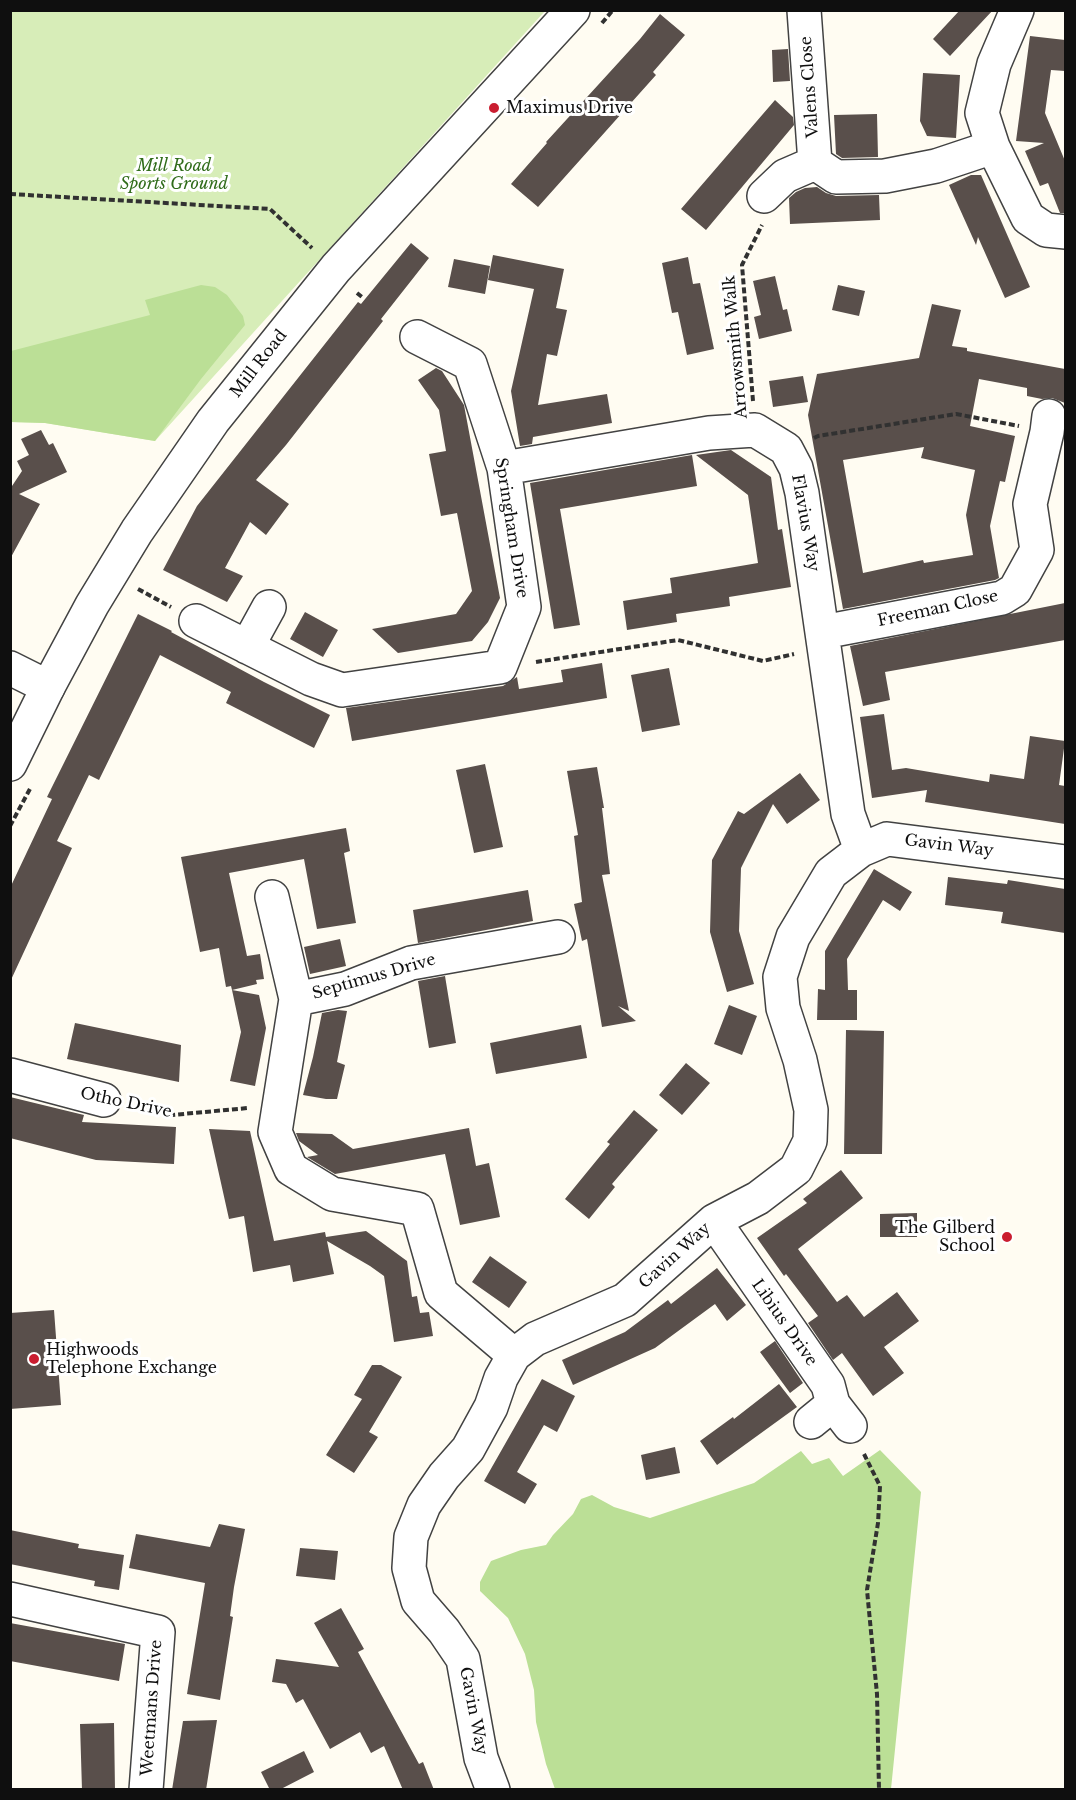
<!DOCTYPE html>
<html>
<head>
<meta charset="utf-8">
<style>
	body { margin:0 }
	#map { position:relative; width:1076px; height:1800px; overflow:hidden; background:#fffcf2; font-family:"Libre Baskerville",serif }
	canvas { display:block }
	.frame { position:absolute; inset:0; border:12px solid #0f0f0f; pointer-events:none }
</style>
</head>
<body>
<div id="map">
<canvas width="1076" height="1800"></canvas>
<div class="frame"></div>
</div>
<script>
const ctx = document.querySelector('canvas').getContext('2d');
ctx.lineJoin = 'round';
function fillPath(path, color) { ctx.fillStyle = color; ctx.fill(path, 'evenodd'); }
const poly = rows => new Path2D(rows.map(r => 'M' + r).join(''));
function trace(path, color, width, dash) { ctx.strokeStyle = color; ctx.lineWidth = width; ctx.lineCap = dash ? 'butt' : 'round'; ctx.setLineDash(dash || []); ctx.stroke(path); }
function drawText(font, color, halo, rows, align = 'center') {
  ctx.font = font + ' "Libre Baskerville",serif'; ctx.lineWidth = 6; ctx.setLineDash([]); ctx.textBaseline = 'middle'; ctx.strokeStyle = halo; ctx.fillStyle = color; for (const [text, x, y, turn = 0] of rows) {
    ctx.save(); ctx.translate(x, y); ctx.rotate((+turn || 0) * Math.PI / 180); ctx.textAlign = isNaN(turn) ? turn : align; if (halo) ctx.strokeText(text, 0, 0); ctx.fillText(text, 0, 0); ctx.restore();
  }
}
fillPath(poly([
	[11,11,545,11,155,441,45,423,11,422]
]), '#d7edb8');
fillPath(poly([
	[201,285,215,287,227,295,243,316,245,325,201,379,155,441,45,423,11,422,11,351,150,315,145,300],
	[880,1450,921,1492,891,1789,555,1789,546,1764,536,1722,534,1690,525,1654,508,1618,480,1591,480,1582,491,1561,521,1550,546,1545,553,1535,573,1514,581,1499,592,1495,614,1507,650,1518,754,1483,801,1451,812,1464,829,1458,843,1476]
]), '#bbdf96');
fillPath(poly([
	[960,10,993,10,950,56,933,39],
	[660,14,685,35,653,72,656,75,538,207,511,184,547,143,546,142,640,39],
	[1030,36,1065,40,1065,71,1051,70,1045,113,1065,161,1065,213,1060,213,1048,183,1040,186,1025,151,1044,143,1016,141],
	[788,49,790,81,773,82,772,50],
	[923,73,960,75,956,138,927,136,920,121],
	[775,100,793,117,794,125,706,230,681,209],
	[877,114,878,157,842,158,836,154,834,115],
	[971,175,981,175,1030,287,1005,298,978,237,976,245,949,185],
	[817,187,826,193,836,196,879,195,880,220,790,224,789,198,796,192,805,188],
	[411,243,429,258,381,319,383,321,286,445,256,480,289,504,266,535,250,522,225,568,243,576,227,602,163,570,197,506,358,302,361,304],
	[493,255,564,269,556,308,567,310,557,356,547,354,538,405,607,394,612,423,533,437,532,444,520,446,511,391,534,289,488,280],
	[688,257,693,284,700,283,714,349,687,355,678,312,672,313,662,263],
	[454,259,490,266,485,294,448,287],
	[775,276,783,310,787,309,792,331,759,339,754,317,761,315,753,281],
	[838,285,865,291,859,316,832,310],
	[932,304,961,310,952,346,967,348,967,351,1065,369,1065,403,1052,398,1042,399,1027,396,1027,388,979,379,970,426,1015,436,1005,482,1000,481,990,526,999,578,995,580,843,609,808,415,817,374,919,358],
	[924,447,921,458,975,470,966,515,973,555,924,563,923,560,863,573,843,460],
	[436,368,442,371,464,405,500,598,488,622,472,641,398,653,372,629,456,614,472,591,457,513,441,516,429,454,446,451,439,410,418,380],
	[803,376,808,402,773,407,769,381],
	[41,430,49,445,53,443,67,472,19,494,40,504,10,559,10,489,22,471,17,461,29,455,21,439],
	[731,450,771,477,778,530,782,529,791,587,729,597,730,606,676,614,677,622,627,630,623,601,672,593,670,578,758,563,748,495,696,455],
	[692,455,697,486,560,509,580,625,554,629,530,483],
	[1065,603,1065,640,885,672,890,700,863,706,850,646],
	[305,612,338,630,323,657,290,639],
	[138,614,172,631,171,632,264,682,330,715,314,748,226,703,231,692,160,655,99,780,89,775,57,841,72,848,10,982,10,888,52,799,47,797],
	[602,663,607,698,352,741,346,708,503,686,517,677,519,689,563,682,561,670],
	[669,668,680,725,642,732,631,675],
	[884,714,892,770,906,768,989,782,990,774,1024,779,1030,736,1065,741,1059,785,1065,786,1065,824,925,802,927,790,872,798,860,717],
	[485,764,503,847,474,853,456,770],
	[597,767,604,808,602,808,610,874,602,875,629,1011,618,1006,636,1021,602,1027,587,939,582,941,574,904,582,902,574,836,578,835,567,771],
	[800,773,820,800,787,824,773,804,741,868,739,931,754,984,727,992,710,932,712,860,738,811,744,814],
	[346,828,350,851,344,853,356,923,317,929,304,859,229,873,247,956,260,954,264,979,256,980,257,984,232,990,231,986,226,987,219,948,200,952,181,857],
	[874,869,912,892,900,911,883,900,847,959,848,990,857,990,857,1020,817,1020,818,989,825,990,825,951],
	[948,877,1007,884,1008,880,1065,889,1065,933,1001,923,1003,912,945,905],
	[528,890,533,921,418,943,413,910],
	[340,939,346,966,310,974,304,947],
	[445,976,456,1043,429,1048,418,981],
	[232,990,259,995,266,1028,255,1086,230,1081,241,1032],
	[729,1005,757,1016,742,1055,714,1044],
	[338,1010,347,1011,337,1062,345,1065,337,1099,326,1099,303,1095,313,1057,322,1013],
	[75,1023,181,1045,179,1082,67,1059],
	[581,1025,587,1058,496,1074,490,1043],
	[846,1030,884,1031,882,1154,844,1154],
	[686,1063,710,1083,682,1115,659,1095],
	[10,1097,84,1115,82,1122,176,1127,174,1164,96,1160,10,1138],
	[634,1110,658,1130,612,1184,615,1187,589,1219,565,1199,610,1144,607,1142],
	[469,1128,476,1166,489,1163,500,1217,460,1225,445,1154,335,1174,307,1157,318,1155,299,1141,296,1133,332,1134,353,1149],
	[209,1129,250,1131,274,1241,325,1232,326,1237,366,1231,407,1261,412,1297,417,1296,420,1313,429,1312,433,1336,394,1342,384,1276,370,1266,327,1241,334,1274,293,1282,290,1265,253,1272,244,1216,229,1219],
	[841,1170,863,1198,798,1249,837,1302,847,1295,864,1317,897,1292,919,1321,884,1347,904,1373,873,1396,842,1353,833,1360,808,1323,818,1316,786,1274,784,1276,757,1238,807,1203,803,1199],
	[917,1213,917,1237,880,1237,880,1214],
	[490,1256,527,1282,509,1308,472,1282],
	[717,1268,746,1305,727,1321,715,1304,655,1348,573,1385,562,1360,625,1332,668,1300,671,1304],
	[54,1310,61,1405,10,1409,10,1313],
	[775,1341,803,1383,790,1393,760,1352],
	[372,1365,381,1365,402,1377,369,1432,378,1437,354,1473,326,1455,362,1399,354,1395],
	[542,1379,575,1396,557,1432,544,1425,517,1472,537,1484,525,1504,484,1481],
	[779,1384,797,1407,717,1465,700,1441,733,1417,734,1419],
	[675,1447,680,1473,646,1480,641,1455],
	[219,1524,245,1529,234,1587,230,1616,233,1617,220,1700,187,1694,205,1583,129,1568,136,1534,210,1547],
	[10,1530,79,1544,78,1548,124,1555,119,1590,94,1586,95,1581,10,1564],
	[300,1548,338,1551,335,1580,296,1576],
	[341,1608,364,1649,358,1652,419,1764,423,1762,434,1790,403,1790,384,1746,371,1753,360,1732,330,1749,303,1699,296,1703,286,1684,272,1682,276,1659,339,1667,314,1623],
	[10,1623,125,1644,119,1681,10,1661],
	[217,1720,206,1790,172,1790,183,1721],
	[114,1723,115,1790,82,1790,80,1724],
	[304,1751,314,1772,279,1790,270,1790,261,1772]
]), '#594f4b');
const minor = poly([
	[804,10,815,163,836,177,885,176,936,166,993,147],
	[1017,10,994,64,982,113,993,147,1028,218,1046,230,1066,232],
	[764,196,785,176,815,163],
	[504,468,709,433,755,430,786,449,796,468,802,493,848,814,861,850],
	[196,621,311,679,342,690,500,667,524,607,504,468,470,364,417,337],
	[823,632,1002,598,1015,590,1037,550,1030,504,1047,432,1049,416],
	[247,647,269,607],
	[10,668,48,687],
	[272,897,296,999,275,1132,291,1169,332,1194,417,1209,441,1293,514,1355],
	[296,999,345,989,411,963,558,937],
	[10,1075,104,1100],
	[714,1221,828,1385,833,1404,850,1426],
	[811,1422,833,1404],
	[10,1599,158,1632,146,1790],
	[493,1790,481,1758,463,1659,444,1631,418,1601,409,1568,411,1537,424,1505,444,1476,468,1449,491,1407,501,1378,514,1355,535,1339,625,1300,714,1221,758,1198,796,1169,810,1141,811,1110,800,1060,783,1008,780,977,793,937,831,873,861,850,887,839,1066,862]
]);
const tertiary = poly([
	[10,764,48,687,92,605,137,531,213,421,336,268,573,10]
]);
trace(minor, '#424242', 36);
trace(tertiary, '#424242', 36);
trace(poly([
	[602,23,613,10],
	[10,194,270,209,312,248],
	[357,293,362,297],
	[753,401,742,265,762,225],
	[814,438,818,436,956,414,1019,426],
	[138,589,171,607],
	[536,662,678,640,763,661,794,654],
	[10,826,31,787],
	[134,1107,172,1115,248,1108],
	[864,1454,880,1486,878,1523,867,1590,877,1694,879,1790]
]), '#313131', 4, [6, 3]);
trace(minor, '#fff', 33);
trace(tertiary, '#fff', 33);
for (const [x, y, r, color] of [
	[494,108,6,"#ca1d30"],
	[1007,1237,6,"#ca1d30"],
	[34,1359,6,"#ca1d30"]
]) { const dot = new Path2D(); dot.arc(x, y, r, 0, 2 * Math.PI); ctx.fillStyle = color; ctx.fill(dot); trace(dot, '#fff', 2); }
drawText('16px', '#0f0f0f', '#fff', [
	["Valens Close",810,87,-94],
	["Arrowsmith Walk",736,347,-95],
	["Mill Road",259,364,-52],
	["Flavius Way",805,523,80],
	["Springham Drive",511,528,81],
	["Freeman Close",938,609,-12],
	["Gavin Way",949,846,7],
	["Septimus Drive",374,977,-16],
	["Otho Drive",126,1103,12],
	["Gavin Way",675,1256,-42],
	["Libius Drive",784,1323,55],
	["Weetmans Drive",152,1708,-86],
	["Gavin Way",473,1711,79]
]);
drawText('16px', '#0f0f0f', '#fff', [
	["Maximus Drive",506,108],
	["The Gilberd",995,1228,"right"],
	["School",995,1246,"right"],
	["Highwoods",46,1350],
	["Telephone Exchange",46,1368]
], 'left');
drawText('italic 16px', '#306c1a', '#fff', [
	["Mill Road",174,166],
	["Sports Ground",174,184]
]);
</script>
</body>
</html>
